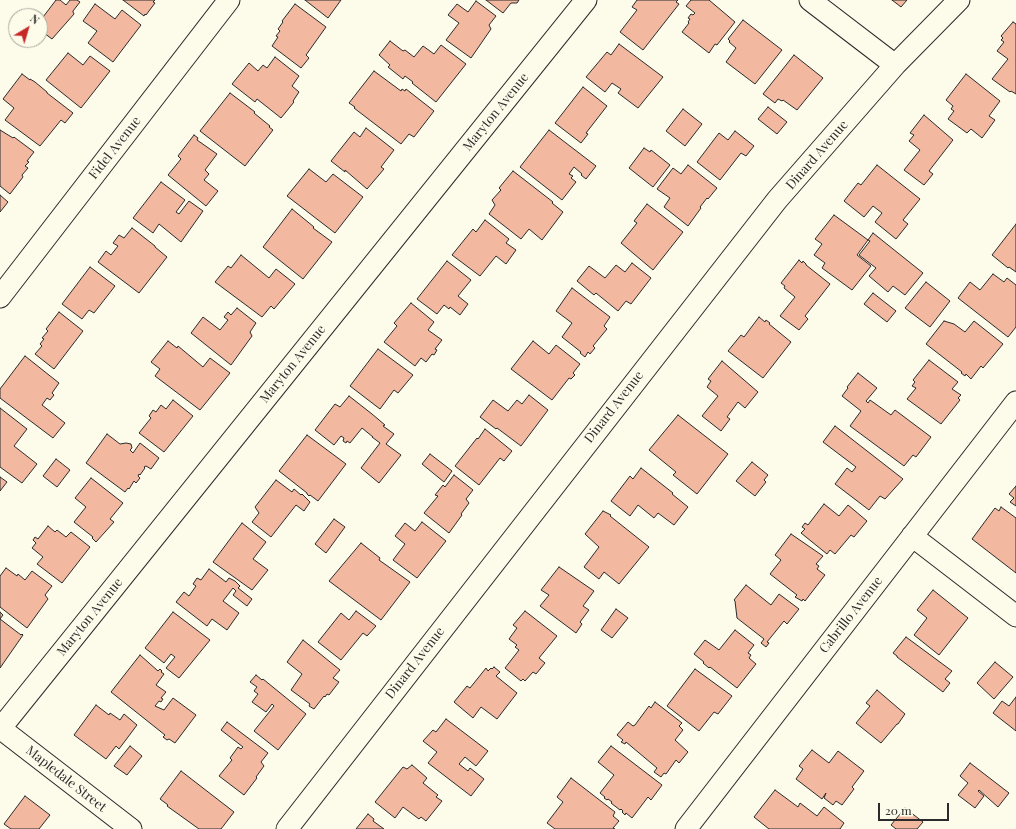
<!DOCTYPE html>
<html>
<head>
<meta charset="utf-8">
<style>
	body { margin:0 }
	#map { position:relative; width:1016px; height:829px; overflow:hidden; background:#fdfbea; font-family:"Playfair Display",serif }
	canvas { display:block }
	.north { position:absolute; left:8px; top:8px; width:40px; height:40px; box-sizing:border-box; background:#fdfbea; border:1px solid #a9a89e; border-radius:50%; rotate:38deg; font-size:11px; font-weight:700; line-height:16px; text-align:center; color:#2b2b2b }
	.north::after { content:''; display:block; margin:auto; width:14px; height:18px; background:#c62828; clip-path:polygon(50% 0,100% 100%,50% 72%,0 100%) }
	.scale { position:absolute; left:878px; top:803px; width:71px; height:18px; box-sizing:border-box; border:2px solid #2b2b2b; border-top:0; padding-left:5px; font-size:12px; line-height:14px; white-space:nowrap; color:#2b2b2b; -webkit-text-stroke:3px #fdfbea; paint-order:stroke }
</style>
</head>
<body>
<div id="map">
<canvas width="1016" height="829"></canvas>
<div class="north">N</div>
<div class="scale">20 m</div>
</div>
<script>
const ctx = document.querySelector('canvas').getContext('2d');
ctx.lineJoin = 'round';
function fillPath(path, color) { ctx.fillStyle = color; ctx.fill(path, 'evenodd'); }
const poly = rows => new Path2D(rows.map(r => 'M' + r).join(''));
function trace(path, color, width, dash) { ctx.strokeStyle = color; ctx.lineWidth = width; ctx.lineCap = dash ? 'butt' : 'round'; ctx.setLineDash(dash || []); ctx.stroke(path); }
function drawText(font, color, halo, rows, align = 'center') {
  ctx.font = font + ' "Playfair Display",serif'; ctx.lineWidth = 3; ctx.setLineDash([]); ctx.textBaseline = 'middle'; ctx.strokeStyle = halo; ctx.fillStyle = color; for (const [text, x, y, turn = 0] of rows) {
    ctx.save(); ctx.translate(x, y); ctx.rotate((+turn || 0) * Math.PI / 180); ctx.textAlign = isNaN(turn) ? turn : align; if (halo) ctx.strokeText(text, 0, 0); ctx.fillText(text, 0, 0); ctx.restore();
  }
}
const building = poly([
	[56,0,60,0,66,5,70,0,77,0,80,2,73,11,73,12,74,14,52,39,40,30,40,21,56,0],
	[123,0,155,0,153,2,155,3,146,15,145,14,144,16,123,0],
	[305,0,341,0,328,18,305,0],
	[486,0,519,0,517,3,511,3,503,13,486,0],
	[637,0,678,0,676,2,679,4,643,50,620,32,637,10,632,7,637,0],
	[691,0,709,0,735,22,717,45,715,44,709,53,682,32,689,23,688,22,690,19,688,18,691,14,693,15,695,13,686,6,691,0],
	[892,0,907,0,901,7,892,0],
	[476,1,496,16,489,25,491,29,471,58,446,40,459,23,448,15,457,4,468,12,476,1],
	[95,4,115,19,122,10,141,25,113,62,88,43,97,31,83,21,95,4],
	[295,4,326,27,306,55,309,58,301,68,272,46,278,37,276,36,280,31,278,29,283,22,282,21,295,4],
	[743,20,782,50,755,84,726,62,736,48,729,42,730,41,728,39,743,20],
	[1013,22,1016,24,1016,94,1011,91,1010,92,992,79,1008,59,997,51,1004,42,1001,40,1003,38,1001,36,1013,22],
	[390,41,403,51,405,50,414,57,423,46,434,54,441,45,466,64,436,102,412,83,413,82,405,76,403,79,388,67,390,65,379,55,390,41],
	[619,44,663,77,638,108,618,93,621,89,612,83,605,92,586,77,607,52,611,55,619,44],
	[68,53,83,65,90,56,110,71,81,108,46,80,68,53],
	[794,55,823,78,797,110,783,100,782,101,778,99,775,103,763,94,794,55],
	[275,57,299,76,292,86,299,92,293,101,294,102,281,118,257,99,255,102,232,84,249,63,258,71,263,65,267,68,275,57],
	[374,71,401,91,402,89,405,91,406,89,434,111,414,137,409,134,401,144,354,108,355,107,349,103,374,71],
	[22,74,30,80,30,79,35,82,47,92,47,93,73,113,65,123,61,120,40,146,5,120,14,108,3,99,22,74],
	[966,74,1000,101,989,116,995,120,982,138,971,129,967,133,948,119,954,111,951,109,953,106,946,100,966,74],
	[583,87,607,106,586,133,588,134,581,143,555,123,583,87],
	[230,93,255,112,254,113,270,126,269,127,273,130,245,166,200,131,230,93],
	[768,107,787,122,777,134,758,119,768,107],
	[683,109,702,124,685,146,666,131,683,109],
	[924,115,953,140,929,171,933,174,924,185,904,170,920,150,909,141,914,135,910,133,924,115],
	[366,128,394,150,381,167,384,169,367,189,345,170,345,172,331,161,354,132,360,137,366,128],
	[0,130,13,138,14,137,34,152,27,161,29,162,25,166,28,168,22,175,23,177,10,194,0,186,0,130],
	[549,130,596,166,586,179,581,175,582,174,574,167,569,174,573,176,571,178,576,182,562,200,520,167,549,130],
	[735,131,754,146,746,156,741,153,720,180,697,162,719,133,728,140,735,131],
	[194,135,198,138,197,140,217,154,205,170,209,174,204,180,218,191,206,206,168,175,181,159,178,156,194,135],
	[644,148,650,152,651,150,670,165,653,187,629,168,644,148],
	[688,165,717,188,708,199,707,198,700,207,701,208,688,226,664,207,670,198,657,189,673,168,681,174,688,165],
	[877,165,920,199,903,220,908,224,896,239,875,222,882,213,873,206,864,217,844,201,858,183,861,185,877,165],
	[309,169,326,182,333,174,363,197,335,233,287,196,309,169],
	[513,171,553,202,552,203,563,212,542,240,529,229,521,239,489,214,495,205,492,200,501,190,499,188,513,171],
	[161,182,185,200,176,212,179,214,189,201,203,211,181,242,159,224,153,233,133,218,161,182],
	[0,195,8,202,0,212,0,195],
	[647,204,683,232,653,270,621,243,637,223,634,221,647,204],
	[292,209,314,227,313,228,332,242,303,279,263,247,292,209],
	[834,215,868,240,857,255,871,266,852,290,822,268,825,263,814,255,822,244,815,239,834,215],
	[485,220,509,239,506,243,516,250,506,264,496,256,480,276,452,255,473,229,476,232,485,220],
	[1016,224,1016,272,1009,267,1008,268,992,255,1016,224],
	[132,228,155,246,155,247,167,257,139,293,98,262,106,251,111,255,118,246,113,243,119,235,124,238,132,228],
	[873,233,923,273,905,295,893,286,888,292,869,276,876,268,859,255,870,241,868,240,873,233],
	[241,255,269,278,276,269,295,284,274,309,271,306,262,317,215,282,228,266,231,268,241,255],
	[799,260,802,263,803,261,806,264,806,265,830,284,805,316,808,319,799,330,780,316,795,297,784,288,785,286,781,283,799,260],
	[447,261,471,280,458,296,468,304,460,315,450,307,449,309,444,305,437,314,417,299,447,261],
	[632,263,651,278,631,304,626,301,618,311,596,293,594,295,577,281,589,266,605,278,616,265,625,272,632,263],
	[90,267,115,286,94,313,89,310,82,319,62,304,90,267],
	[993,274,1004,282,1007,278,1016,285,1016,327,1008,337,958,298,970,282,980,290,993,274],
	[926,282,950,301,930,327,905,308,926,282],
	[572,288,610,317,604,326,607,329,593,346,595,348,590,354,588,352,585,357,580,353,581,352,562,337,572,323,556,311,572,288],
	[873,293,896,311,887,322,864,304,873,293],
	[411,303,434,322,428,330,442,340,435,349,437,350,434,355,432,354,426,362,421,358,415,366,384,342,397,326,394,323,411,303],
	[237,308,256,323,250,332,252,336,231,365,191,333,203,317,220,330,228,320,224,317,228,312,231,315,237,308],
	[59,312,83,331,54,369,35,354,42,346,40,344,44,339,42,338,48,331,46,329,59,312],
	[759,317,765,322,766,320,770,323,769,324,791,342,763,378,728,351,741,335,744,337,759,317],
	[944,321,954,324,965,332,974,321,1003,344,983,368,981,366,971,379,966,374,965,376,961,373,962,372,926,344,944,321],
	[168,341,177,348,178,346,203,367,210,358,230,373,200,410,155,376,160,369,151,362,168,341],
	[533,341,549,354,556,345,580,364,573,373,575,375,571,379,569,378,552,400,511,369,533,341],
	[378,349,413,375,398,393,394,390,380,409,350,386,378,349],
	[25,356,59,383,52,393,54,395,50,400,47,398,42,405,65,423,53,438,0,398,0,389,25,356],
	[929,360,958,382,952,389,961,395,958,398,960,400,941,424,907,399,916,388,912,386,915,382,913,380,929,360],
	[722,361,758,392,745,408,738,402,727,417,730,419,721,431,702,416,718,396,707,387,711,381,708,379,722,361],
	[858,373,877,388,866,401,868,403,870,400,891,415,895,410,931,437,916,457,913,455,904,466,850,426,861,411,842,396,848,388,847,387,858,373],
	[529,395,548,410,521,446,497,428,496,429,480,417,493,400,508,411,517,400,522,404,529,395],
	[349,396,372,414,385,425,383,426,394,434,386,444,401,455,379,483,361,468,380,443,372,437,373,437,362,428,350,443,347,441,346,443,343,441,344,438,341,436,334,445,315,430,335,404,340,407,349,396],
	[173,400,193,416,164,452,139,433,151,418,149,416,153,410,156,412,161,405,166,409,173,400],
	[0,408,27,429,14,446,37,464,22,483,0,467,0,408],
	[678,415,728,454,697,494,673,475,676,472,649,450,678,415],
	[835,426,903,479,885,499,880,496,869,510,835,484,847,468,852,472,856,467,823,442,835,426],
	[485,429,512,451,504,461,500,458,479,485,455,466,477,438,478,439,485,429],
	[107,434,120,444,126,443,131,444,132,448,130,450,133,453,140,443,159,458,151,469,146,466,144,467,145,468,140,475,139,474,138,476,140,478,136,483,134,481,129,489,128,488,125,492,86,463,107,434],
	[307,435,346,464,318,501,310,495,309,496,307,494,307,493,279,471,307,435],
	[430,454,452,471,444,482,422,464,430,454],
	[56,459,70,470,57,487,43,476,56,459],
	[752,462,768,475,764,480,766,482,755,496,736,481,752,462],
	[641,468,673,493,672,494,688,507,674,525,658,513,654,518,638,505,630,516,611,501,630,476,633,479,641,468],
	[454,475,473,490,466,499,469,503,461,514,462,515,449,533,424,513,438,496,435,495,443,485,445,487,454,475],
	[0,477,7,482,0,491,0,477],
	[91,478,123,503,110,519,114,522,96,542,92,538,93,537,74,522,86,507,75,498,91,478],
	[276,480,292,492,294,489,301,495,302,494,310,502,304,511,296,505,271,537,252,522,259,513,255,507,276,480],
	[1016,486,1016,506,1010,502,1014,498,1009,494,1016,486],
	[824,504,839,516,848,505,867,521,854,537,851,535,835,554,830,550,827,554,801,533,805,529,802,527,805,523,808,525,824,504],
	[1001,507,1016,518,1016,573,972,539,995,508,999,511,1001,507],
	[603,511,611,515,610,516,649,547,619,584,604,572,599,579,584,567,599,547,585,534,603,511],
	[334,519,345,527,326,553,315,544,334,519],
	[422,522,446,541,417,578,393,560,405,544,395,536,405,523,415,531,422,522],
	[242,523,266,542,253,559,268,570,252,590,213,562,242,523],
	[48,526,55,532,57,530,66,537,71,532,90,547,62,583,37,564,43,557,32,548,36,543,33,540,35,537,38,539,48,526],
	[791,534,823,556,816,564,819,566,817,569,825,575,805,601,803,599,802,601,795,597,797,595,770,574,781,560,775,555,791,534],
	[361,543,380,558,379,560,410,582,381,620,329,581,361,543],
	[559,567,594,591,583,606,589,610,580,622,582,624,576,633,540,606,549,595,541,590,559,567],
	[6,568,17,576,18,574,25,580,32,571,52,586,45,595,48,599,27,628,0,607,0,576,6,568],
	[209,569,226,582,229,578,235,581,240,586,238,588,252,599,247,606,233,595,236,591,233,588,223,601,239,613,227,630,212,619,207,626,176,602,184,592,189,596,196,586,193,584,197,578,201,580,209,569],
	[746,585,771,605,779,594,799,609,787,624,784,621,767,642,769,643,766,647,761,643,764,639,737,618,735,601,734,600,746,585],
	[933,590,968,618,939,655,914,635,927,618,917,610,933,590],
	[616,609,628,618,612,638,601,630,616,609],
	[356,611,376,626,367,636,363,633,341,660,318,642,341,613,349,620,356,611],
	[525,611,557,636,539,658,545,663,536,674,533,672,525,681,523,679,521,681,505,668,519,650,515,647,517,645,509,639,517,628,513,625,525,611],
	[0,612,3,615,0,619,21,635,22,634,23,635,0,668,0,612],
	[173,612,210,640,179,678,166,668,175,657,171,654,164,663,145,648,173,612],
	[735,630,754,645,748,653,751,655,749,658,756,664,737,688,710,667,709,668,703,663,704,662,694,654,705,640,719,650,735,630],
	[906,637,952,671,945,679,950,683,943,692,897,657,897,656,893,653,906,637],
	[303,640,340,670,333,678,339,682,329,695,327,694,325,697,324,696,314,709,309,706,310,704,291,690,302,674,287,662,303,640],
	[140,655,158,671,160,669,162,671,161,672,164,674,156,685,166,692,161,698,163,699,161,702,159,701,155,706,164,710,173,698,196,715,175,743,169,739,167,740,163,737,165,735,111,692,140,655],
	[995,662,1013,677,994,699,977,683,995,662],
	[494,667,500,672,496,676,517,693,497,719,481,707,473,718,454,702,467,686,470,688,486,668,488,671,491,668,492,669,494,667],
	[695,669,732,696,718,714,714,712,699,731,667,706,695,669],
	[256,675,262,680,263,679,306,714,278,750,254,731,274,706,272,704,266,712,252,702,258,694,254,691,257,687,250,682,256,675],
	[877,690,905,714,898,724,897,724,881,743,856,723,870,706,866,703,877,690],
	[1016,697,1016,731,993,713,1002,701,1009,706,1016,697],
	[655,702,682,723,679,726,683,730,675,740,688,752,679,763,676,760,666,774,664,773,661,777,654,772,657,768,626,742,625,744,621,742,623,740,617,735,628,722,633,726,635,725,649,706,651,708,655,702],
	[96,705,109,715,110,713,120,720,124,714,137,725,119,749,116,746,106,759,74,735,96,705],
	[446,719,488,751,476,766,465,757,459,764,468,771,470,768,484,779,471,796,428,763,437,752,423,741,433,730,436,732,446,719],
	[227,722,268,753,261,762,264,766,256,777,257,778,244,795,219,776,232,760,230,758,238,747,241,749,243,747,221,730,227,722],
	[130,746,142,756,127,775,114,766,130,746],
	[611,746,662,785,651,800,648,797,632,818,626,813,625,815,622,812,623,811,621,809,620,810,611,803,612,802,608,799,607,800,604,798,605,797,600,793,614,775,598,762,611,746],
	[812,750,829,763,838,751,864,771,852,787,854,789,842,805,836,801,833,805,824,798,826,793,822,799,796,779,803,769,799,766,812,750],
	[970,763,1009,793,998,807,979,790,978,791,984,796,975,808,958,795,968,783,960,776,970,763],
	[412,765,427,778,423,783,438,795,436,797,442,801,426,821,421,817,419,819,403,807,395,818,375,802,403,767,407,769,412,765],
	[181,771,234,812,221,829,199,829,167,806,168,805,160,799,181,771],
	[571,778,615,812,613,816,619,821,613,828,615,829,555,829,547,823,563,802,557,797,571,778],
	[775,790,798,807,800,803,817,816,824,807,844,823,840,829,769,829,754,817,775,790],
	[25,796,50,815,39,829,11,829,4,824,25,796],
	[905,808,923,822,917,829,896,829,891,825,905,808],
	[368,814,374,819,373,821,384,829,356,829,368,814]
]);
fillPath(building, '#f2b8a0');
trace(building, '#2b2b2b', 1);
const minor = poly([
	[810,0,895,65],
	[0,297,229,0],
	[912,536,1016,616],
	[0,728,131,829],
	[0,729,586,0],
	[287,829,777,200,895,65,959,0],
	[686,829,1016,402]
]);
trace(minor, '#2b2b2b', 23);
trace(minor, '#fdfbea', 21);
drawText('13px', '#2b2b2b', '#fdfbea', [
	["Maryton Avenue",496,112,-51],
	["Fidel Avenue",115,148,-52],
	["Dinard Avenue",817,155,-49],
	["Maryton Avenue",293,364,-51],
	["Dinard Avenue",614,407,-52],
	["Cabrillo Avenue",851,615,-52],
	["Maryton Avenue",90,617,-51],
	["Dinard Avenue",415,663,-52],
	["Mapledale Street",66,779,38]
]);
</script>
</body>
</html>
